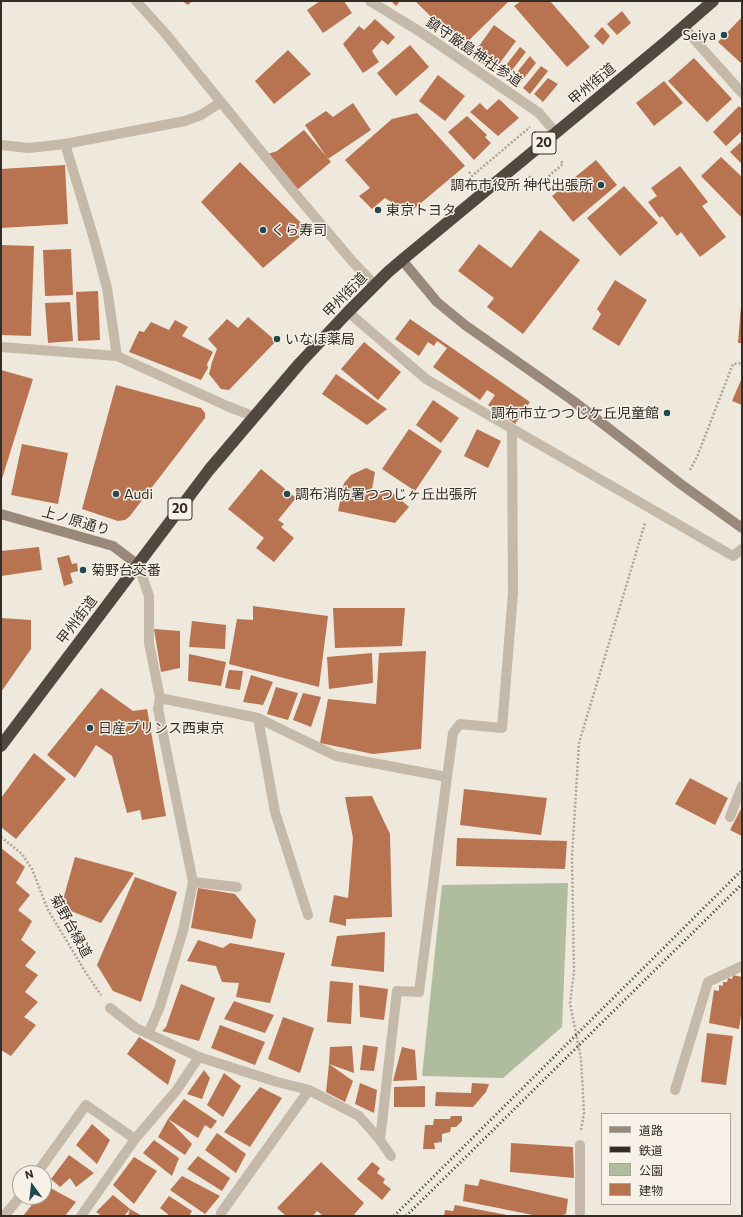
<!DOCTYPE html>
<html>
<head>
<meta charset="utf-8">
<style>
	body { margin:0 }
	#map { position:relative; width:743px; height:1217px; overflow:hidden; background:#efe8dc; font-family:Commissioner,"Noto Sans JP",sans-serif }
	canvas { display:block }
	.frame { position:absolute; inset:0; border:2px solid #332d28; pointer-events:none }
	.legend { position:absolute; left:601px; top:1113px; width:130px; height:92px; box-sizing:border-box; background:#f7f1e8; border:1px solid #a9a39b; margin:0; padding:5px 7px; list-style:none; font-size:12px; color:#332d28 }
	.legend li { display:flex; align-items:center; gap:8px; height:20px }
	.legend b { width:20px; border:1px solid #a9a39b }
	.north { position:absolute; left:12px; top:1165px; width:40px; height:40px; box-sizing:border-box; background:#f7f1e8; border:1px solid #a9a39b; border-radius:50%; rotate:345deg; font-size:11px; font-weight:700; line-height:16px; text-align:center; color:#332d28 }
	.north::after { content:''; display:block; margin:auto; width:14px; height:18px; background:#224950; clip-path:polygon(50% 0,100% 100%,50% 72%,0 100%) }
</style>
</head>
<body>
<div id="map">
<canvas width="743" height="1217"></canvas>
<div class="frame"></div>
<ul class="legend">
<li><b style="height:5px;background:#99897b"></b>道路</li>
<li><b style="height:5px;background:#332d28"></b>鉄道</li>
<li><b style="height:11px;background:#afbc9e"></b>公園</li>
<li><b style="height:11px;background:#b87451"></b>建物</li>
</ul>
<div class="north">N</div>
</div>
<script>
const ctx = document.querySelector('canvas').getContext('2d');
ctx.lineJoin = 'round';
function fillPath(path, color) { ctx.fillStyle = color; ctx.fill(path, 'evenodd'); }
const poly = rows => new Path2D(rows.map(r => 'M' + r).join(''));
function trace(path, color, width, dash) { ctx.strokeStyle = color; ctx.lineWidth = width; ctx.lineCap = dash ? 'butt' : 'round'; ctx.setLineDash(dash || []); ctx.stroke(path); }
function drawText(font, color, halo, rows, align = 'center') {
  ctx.font = font + ' Commissioner,"Noto Sans JP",sans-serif'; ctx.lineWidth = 3; ctx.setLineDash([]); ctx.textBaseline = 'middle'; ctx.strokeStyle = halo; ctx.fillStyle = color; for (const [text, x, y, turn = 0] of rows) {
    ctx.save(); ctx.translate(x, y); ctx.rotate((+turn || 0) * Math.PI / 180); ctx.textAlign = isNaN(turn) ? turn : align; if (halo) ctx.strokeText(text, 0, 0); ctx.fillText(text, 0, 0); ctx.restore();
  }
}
fillPath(poly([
	[568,883,562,1027,503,1078,422,1076,442,885]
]), '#afbc9e');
fillPath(poly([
	[182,1,192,1,188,5],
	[320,1,344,1,352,13,323,33,307,10],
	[391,1,400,1,396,6],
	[415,1,509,1,462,47],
	[521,1,550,1,590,47,567,67,514,6],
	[622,11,631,23,617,35,607,24],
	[742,17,742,64,718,42],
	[375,19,395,37,388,45,382,40,372,51,379,62,363,73,343,44,359,26,364,30],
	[494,25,516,41,494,71,472,56],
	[602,27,610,36,603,45,594,36],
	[410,45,429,67,396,96,377,73],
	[520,47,526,52,506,78,500,73],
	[288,50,311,74,274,104,255,81],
	[530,56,536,63,517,87,510,81],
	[694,58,732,99,707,122,668,81],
	[541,66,548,71,530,94,523,88],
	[438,75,465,96,445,121,419,101],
	[548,78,558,84,543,102,534,94],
	[664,81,683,103,654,126,636,103],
	[499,99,519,118,498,136,470,112,480,103,487,110],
	[353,103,371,130,328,159,305,125,326,111,333,117],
	[739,106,742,109,742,131,726,146,713,132],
	[417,113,465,166,409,213,385,198,372,209,359,196,370,188,345,160,392,119],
	[467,116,487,135,485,137,491,143,474,160,448,132],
	[304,130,331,162,297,190,268,154,277,151],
	[742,141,742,164,730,152],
	[721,157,742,177,742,218,701,176],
	[596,160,617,185,573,222,552,196],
	[240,162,308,230,263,268,201,202],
	[65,165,68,224,1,228,1,169],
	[680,166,708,202,702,206,726,237,700,257,681,232,677,236,662,216,660,218,648,202,657,196,651,188],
	[624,186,658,223,620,256,587,218],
	[540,230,580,260,523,334,487,307,494,298,458,271,479,244,511,268],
	[1,245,34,246,31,336,1,335],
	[71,249,73,295,45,296,43,250],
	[615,280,647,300,619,346,592,329,601,314,597,309],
	[98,291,100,340,78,341,76,292],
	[70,302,73,341,48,343,45,303],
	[741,306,742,306,742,343,738,343],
	[248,317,276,341,229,390,221,389,209,374,212,362,217,349,208,339,227,319,238,328],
	[410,319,530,402,515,424,488,405,495,395,487,390,480,400,433,367,447,348,437,341,434,346,428,342,419,356,395,339],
	[175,320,188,327,182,336,213,352,207,364,208,368,201,380,129,352,139,331,144,332,151,322,169,330],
	[364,342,401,372,378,400,341,369],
	[1,370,33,379,1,482],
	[336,374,387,409,367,425,322,394],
	[741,380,742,381,742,405,732,401],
	[116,385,201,408,205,413,205,418,130,516,125,520,118,521,82,509],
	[433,400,459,418,441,443,416,425],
	[409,429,442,451,415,491,382,469],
	[477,429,501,441,488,468,464,456],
	[22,444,68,453,58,504,11,495],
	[366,468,375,472,372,489,393,493,409,507,395,523,338,511,344,483,351,475],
	[261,469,296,498,278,520,284,524,281,527,294,538,274,562,256,548,264,538,228,509],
	[39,547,42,570,1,576,1,551],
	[69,555,72,564,77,563,78,571,70,573,73,583,64,586,57,558],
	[253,606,328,616,319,687,229,664,237,619,253,620],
	[333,608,405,608,402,646,335,648],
	[1,618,31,620,31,649,1,692],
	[192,621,226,625,225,649,189,647],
	[154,629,180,631,180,668,161,672],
	[426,651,421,749,373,754,320,743,328,699,376,704,379,653],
	[372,653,373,683,329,689,327,657],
	[189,654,226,662,221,686,188,681],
	[229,670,243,671,240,690,225,688],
	[251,675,273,682,263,705,243,702],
	[276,687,298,693,288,720,267,714],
	[101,688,133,711,147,709,166,816,142,820,140,810,127,813,112,756,96,745,75,778,47,755],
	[303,693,321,697,311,727,293,720],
	[34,753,66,779,16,839,1,827,1,798],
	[690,778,728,798,715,825,675,804],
	[464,789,547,798,541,835,460,825],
	[372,796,390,834,392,917,346,919,346,926,329,922,334,895,348,898,353,838,345,797],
	[742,807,742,836,730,830],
	[457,838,567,841,565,869,456,866],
	[1,848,25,867,16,883,30,895,18,910,32,921,21,940,36,952,25,966,38,975,25,992,38,1002,24,1017,36,1025,11,1056,1,1050],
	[75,857,134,873,101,923,61,907],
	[135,877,177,892,141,1002,113,991,97,965],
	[198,888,235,894,256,920,252,939,191,928],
	[385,932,384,972,331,966,337,936],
	[198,940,223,948,230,943,285,953,270,1003,236,997,239,983,222,982,216,966,187,961],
	[733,975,742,977,742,1008,739,1029,709,1023,714,990,719,991,719,985,723,986,723,982,727,982,728,978,732,979],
	[330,981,353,983,351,1024,327,1022],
	[181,984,215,998,199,1041,162,1031,166,1027],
	[359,985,388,989,384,1020,360,1017],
	[234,1001,274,1015,265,1033,224,1019],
	[283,1017,314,1028,300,1073,268,1059],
	[220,1025,265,1042,255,1065,211,1048],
	[707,1033,733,1036,726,1085,701,1082],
	[139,1037,176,1060,168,1085,127,1054],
	[363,1045,378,1047,374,1071,360,1070],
	[352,1046,354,1073,329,1064,330,1047],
	[402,1047,415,1050,417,1080,393,1081],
	[329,1064,353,1081,345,1102,326,1092],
	[204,1070,210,1078,202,1099,187,1094],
	[224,1073,241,1086,223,1117,207,1105],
	[360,1083,377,1090,374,1113,355,1104],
	[472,1083,489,1084,486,1092,473,1107,435,1106,436,1092,471,1093],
	[425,1086,425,1107,394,1107,394,1087],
	[260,1087,282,1098,250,1147,224,1132],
	[184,1099,217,1121,211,1129,205,1125,198,1138,168,1119,192,1144,185,1155,158,1137,168,1119],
	[451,1116,462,1116,462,1121,456,1127,451,1127,450,1132,442,1134,442,1142,434,1143,435,1149,423,1149,425,1125,433,1125,434,1119,450,1119],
	[92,1124,110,1140,97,1164,76,1145],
	[217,1133,246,1154,236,1173,205,1150],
	[154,1140,179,1158,172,1176,143,1153],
	[511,1143,573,1147,574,1178,510,1172],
	[69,1155,94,1173,76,1187,70,1178,60,1187,51,1179],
	[198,1156,230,1178,222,1191,187,1169],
	[134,1157,157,1171,134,1204,113,1185],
	[321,1162,364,1203,353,1216,323,1216,317,1211,313,1216,286,1216,277,1208],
	[372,1162,380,1168,377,1173,385,1179,383,1183,391,1189,382,1200,357,1179],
	[182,1176,220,1196,205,1214,170,1190],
	[480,1179,568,1199,566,1214,558,1216,538,1216,463,1201,465,1184,478,1186],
	[47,1186,76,1202,65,1216,23,1216,38,1197,44,1197,44,1190],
	[113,1195,130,1209,124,1216,102,1216,96,1212],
	[169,1196,192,1211,189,1216,170,1216,160,1208],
	[455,1205,507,1215,507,1216,444,1216,445,1210,453,1211],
	[130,1209,142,1216,128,1216]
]), '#b87451');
trace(poly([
	[469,172,472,176,530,127],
	[529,176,537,186,563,164,561,161],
	[690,470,697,457,733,364,742,363],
	[1,837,22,854,32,869,48,910,86,973,101,995],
	[581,1130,584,1113,581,1059,570,1003,574,972,572,857,579,743,645,523]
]), '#b1a394', 2.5, [2, 2]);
trace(poly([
	[65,144,94,239,107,288,117,356],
	[730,817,742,786],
	[193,882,237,887],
	[675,1090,708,982,742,966],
	[37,1173,86,1105,135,1139],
	[221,1213,309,1090],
	[4,1216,20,1197],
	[81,1216,135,1139,176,1091,199,1057]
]), '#c5b9a9', 10);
trace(poly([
	[136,1,165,33,298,197,352,261,375,285],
	[370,1,422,33,539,113,556,133],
	[684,27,700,46,742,93],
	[1,145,29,148,65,144,185,121,201,115,221,102],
	[348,312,426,379,733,556,742,549],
	[1,347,117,356,227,406,255,417],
	[138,565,149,596,149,643,160,698,158,709,193,882,183,931,159,1009,148,1034],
	[160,698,258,718,336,756,447,777,419,992,397,991,380,1140],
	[258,718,275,812,308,915],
	[447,777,453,733,460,724,502,728,513,593,512,429],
	[110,1008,136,1028,199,1057,277,1082,309,1090,359,1116,380,1140,391,1156],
	[580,1216,580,1145]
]), '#c5b9a9', 10);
trace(poly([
	[402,260,437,302,465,325,572,400,682,485,742,528],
	[1,514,113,546,138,565]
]), '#99897b', 10);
trace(poly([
	[1,746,209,470,300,363,348,312,387,273,402,260,668,40,713,1]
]), '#534840', 12);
trace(poly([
	[394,1216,742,870],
	[406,1216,562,1062,742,884]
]), '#332d28', 3, [1, 3]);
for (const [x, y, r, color] of [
	[724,35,4,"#224950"],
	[601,185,4,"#224950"],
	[378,210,4,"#224950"],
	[263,230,4,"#224950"],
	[277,339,4,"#224950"],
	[667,413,4,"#224950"],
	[116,494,4,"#224950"],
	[287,494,4,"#224950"],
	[83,570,4,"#224950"],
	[90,728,4,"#224950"]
]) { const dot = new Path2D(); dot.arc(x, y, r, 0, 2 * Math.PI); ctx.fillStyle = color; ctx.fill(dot); trace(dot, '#f7f1e8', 1.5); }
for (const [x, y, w] of [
	[544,143,24],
	[180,509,24]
]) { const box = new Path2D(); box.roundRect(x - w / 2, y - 11, w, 22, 3); ctx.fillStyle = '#f7f1e8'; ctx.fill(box); trace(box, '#332d28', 1); }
drawText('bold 13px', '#332d28', null, [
	["20",544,143],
	["20",180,509]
]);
drawText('14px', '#332d28', '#f7f1e8', [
	["Seiya",716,35,"right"],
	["調布市役所 神代出張所",593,185,"right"],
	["東京トヨタ",386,210],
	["くら寿司",271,230],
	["いなほ薬局",285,339],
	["調布市立つつじケ丘児童館",659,413,"right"],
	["Audi",124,494],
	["調布消防署つつじヶ丘出張所",295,494],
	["菊野台交番",91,570],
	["日産プリンス西東京",98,728]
], 'left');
drawText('14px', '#332d28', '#f7f1e8', [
	["鎮守厳島神社参道",474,52,34],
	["甲州街道",592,84,-40],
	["甲州街道",345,295,-46],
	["上ノ原通り",76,521,16],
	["甲州街道",77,620,-53],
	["菊野台緑道",71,926,61]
]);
</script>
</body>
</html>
